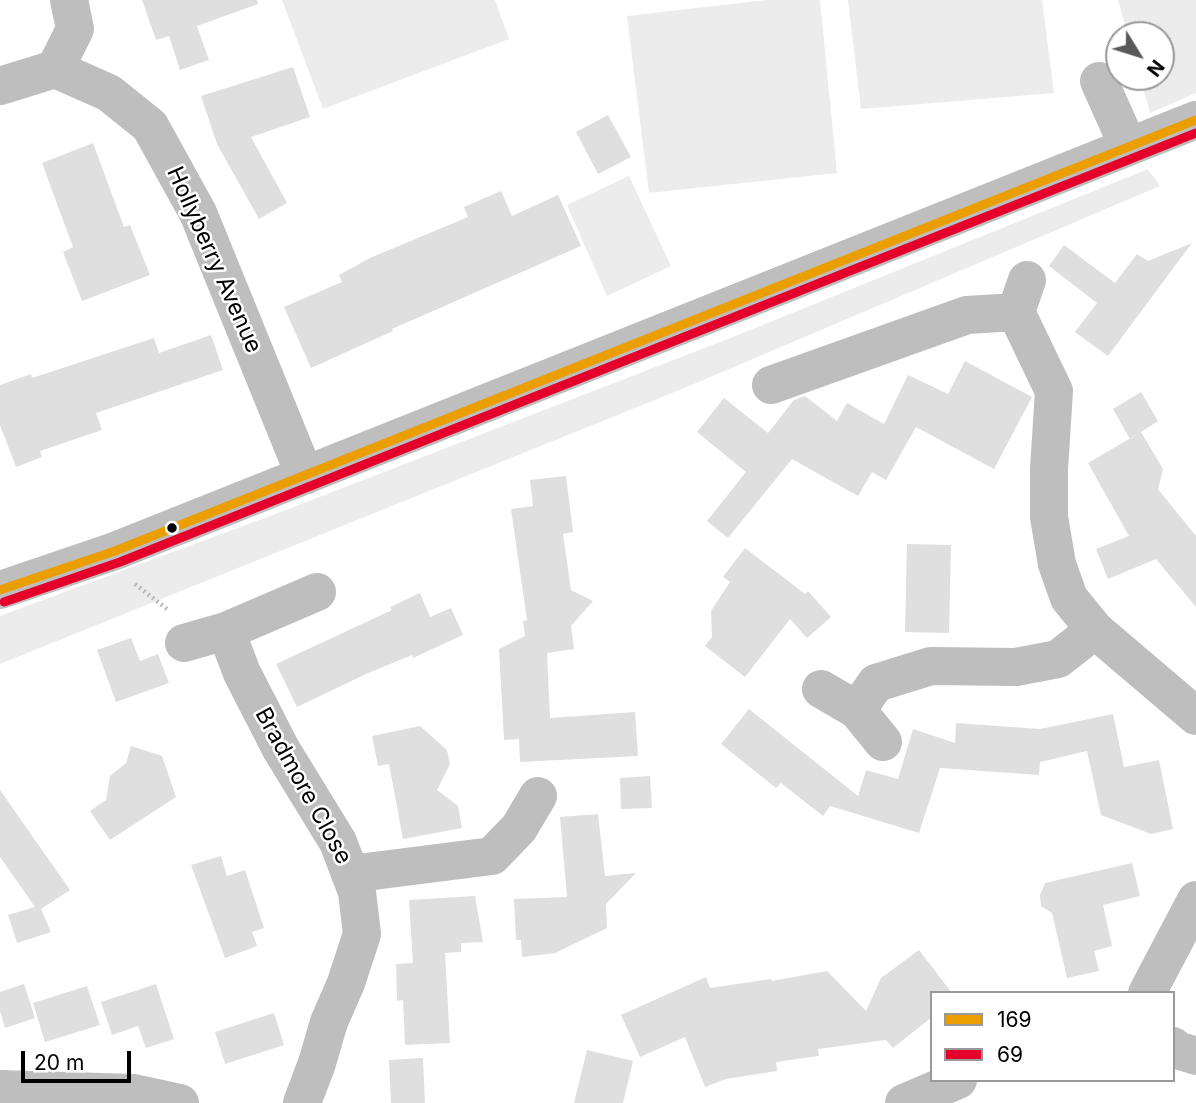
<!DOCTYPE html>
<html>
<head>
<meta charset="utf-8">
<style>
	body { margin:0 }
	#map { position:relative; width:1196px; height:1103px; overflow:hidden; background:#fff; font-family:Inter,sans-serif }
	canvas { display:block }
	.legend { position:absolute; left:930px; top:991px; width:245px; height:91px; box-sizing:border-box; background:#fff; border:2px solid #999; margin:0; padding:9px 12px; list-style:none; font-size:21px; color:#000 }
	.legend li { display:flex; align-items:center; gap:14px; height:35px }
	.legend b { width:35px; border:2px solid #999 }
	.north { position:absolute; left:1105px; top:21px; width:70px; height:70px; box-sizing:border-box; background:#fff; border:2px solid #999; border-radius:50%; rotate:128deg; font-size:19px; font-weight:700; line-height:28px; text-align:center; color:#000 }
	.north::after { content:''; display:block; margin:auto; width:24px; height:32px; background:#595959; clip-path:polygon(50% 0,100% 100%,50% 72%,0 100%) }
	.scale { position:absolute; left:21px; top:1051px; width:110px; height:32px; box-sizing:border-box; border:4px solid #000; border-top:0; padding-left:9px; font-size:21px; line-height:24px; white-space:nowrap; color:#000; -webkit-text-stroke:5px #fff; paint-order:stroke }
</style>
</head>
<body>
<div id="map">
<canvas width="1196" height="1103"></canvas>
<ul class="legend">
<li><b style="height:9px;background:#eb9e00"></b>169</li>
<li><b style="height:9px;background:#e4002b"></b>69</li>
</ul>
<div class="north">N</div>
<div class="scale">20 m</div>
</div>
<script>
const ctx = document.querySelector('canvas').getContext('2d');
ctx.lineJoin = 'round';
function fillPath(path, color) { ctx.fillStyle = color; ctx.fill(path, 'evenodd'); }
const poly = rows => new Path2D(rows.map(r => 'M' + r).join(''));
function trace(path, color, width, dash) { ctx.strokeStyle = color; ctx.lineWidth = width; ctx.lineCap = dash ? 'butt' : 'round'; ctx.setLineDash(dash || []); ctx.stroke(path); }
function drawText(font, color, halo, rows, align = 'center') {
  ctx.font = font + ' Inter,sans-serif'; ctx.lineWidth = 5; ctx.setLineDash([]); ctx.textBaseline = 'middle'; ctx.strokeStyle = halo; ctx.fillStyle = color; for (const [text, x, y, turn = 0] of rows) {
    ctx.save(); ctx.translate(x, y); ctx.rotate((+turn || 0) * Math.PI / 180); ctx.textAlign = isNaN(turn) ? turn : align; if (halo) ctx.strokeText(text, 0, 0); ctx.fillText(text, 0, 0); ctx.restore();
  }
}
fillPath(poly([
	[282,0,495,0,509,39,323,109],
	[766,0,820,0,837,173,649,193,627,16],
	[848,0,1042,0,1054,93,861,109],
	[1118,0,1196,0,1196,93,1150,113,1140,77,1161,77,1161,35,1128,35],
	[1148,169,1160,186,682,389,0,664,0,616,278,513,733,337],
	[629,176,671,266,607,296,567,205]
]), '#ececec');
fillPath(poly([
	[142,0,257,0,258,4,197,26,209,60,180,70,169,36,156,40],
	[293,67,310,117,251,137,287,203,259,219,217,144,201,96],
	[608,115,631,157,598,174,576,132],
	[93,143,124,227,130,225,150,275,82,301,63,252,73,247,42,163],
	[501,191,512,216,558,195,581,246,392,329,393,331,311,368,284,307,342,282,339,275,370,258,468,217,464,207],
	[1192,243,1108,356,1075,332,1097,303,1049,266,1064,245,1115,283,1137,254,1148,261],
	[211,335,223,370,96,413,102,430,40,451,42,457,16,467,0,425,0,385,31,374,32,378,154,338,159,353],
	[965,361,1032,397,994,469,916,427,886,480,872,472,858,496,792,459,728,538,707,521,746,472,697,432,724,398,768,433,794,400,805,396,837,421,847,403,884,424,908,375,948,394],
	[1141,392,1158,421,1130,439,1113,409],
	[1141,432,1163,469,1158,489,1196,536,1196,607,1156,559,1108,579,1096,549,1129,536,1088,463],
	[566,476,573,532,563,534,571,590,593,601,571,626,574,649,547,653,550,718,635,712,638,756,520,762,519,739,504,740,499,649,525,636,523,621,527,620,511,509,533,506,530,480],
	[907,544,951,545,949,633,905,632],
	[745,548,805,594,808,591,831,617,807,638,790,619,745,677,705,646,712,637,711,611,730,582,723,577],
	[420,593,430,617,451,608,463,635,413,658,412,655,366,674,297,707,276,664,392,610,390,607],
	[131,638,140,661,158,654,169,683,116,702,97,650],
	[749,709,858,796,866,770,898,779,913,729,955,743,956,723,1040,729,1113,714,1124,767,1159,760,1173,829,1151,834,1101,815,1087,751,1040,762,1039,775,940,768,919,833,830,806,823,816,781,783,776,788,721,744],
	[420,726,447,750,450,764,437,790,458,806,462,828,403,839,389,764,378,766,372,736],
	[131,746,162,756,176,797,110,840,90,811,106,800,110,776,126,763],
	[650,776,652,808,621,809,620,778],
	[0,790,70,890,41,909,51,932,17,943,8,915,35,907,0,857],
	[598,814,605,876,636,873,606,904,607,928,555,953,522,957,521,940,516,940,514,899,567,897,560,817],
	[221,856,227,876,245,870,264,928,252,932,257,946,225,958,191,865],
	[1132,863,1140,896,1103,905,1112,946,1094,951,1099,971,1067,978,1052,913,1041,906,1040,895,1045,883],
	[475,896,483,942,461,943,461,952,445,953,450,1043,405,1045,403,1000,397,1001,396,964,413,963,409,900],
	[919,950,952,993,932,993,932,1017,893,1048,886,1040,818,1049,819,1056,776,1062,777,1071,726,1079,705,1087,685,1037,640,1057,621,1015,706,977,710,988,771,979,772,981,827,971,866,1011,881,978],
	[24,984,35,1018,5,1028,0,1011,0,992],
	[156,984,174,1039,146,1048,138,1026,112,1035,101,1002],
	[87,986,100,1025,45,1042,33,1003],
	[274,1013,284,1045,225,1064,215,1032],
	[587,1050,633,1061,623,1103,574,1103],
	[423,1058,425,1103,391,1103,389,1060]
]), '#dfdfdf');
trace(poly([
	[135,584,167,609]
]), '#b9b9b9', 4.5, [2, 3.5]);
trace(poly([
	[55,69,75,29,69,0],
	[1099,81,1128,146],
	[0,86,55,69,109,93,150,126,198,213,305,476],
	[1016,312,1027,280],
	[771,385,967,315,1016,312,1054,391,1049,469,1049,517,1057,564,1069,598,1095,630,1196,716],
	[0,590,115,551,1196,120],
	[184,643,226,631],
	[821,689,857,710,883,742],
	[857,710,876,683,931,666,1016,667,1058,659,1095,630],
	[350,874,492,856,519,828,538,796],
	[1147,993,1196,900],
	[1173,1046,1177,1050,1196,1056],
	[0,1089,134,1093,180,1103],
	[302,1103,317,1063,329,1022,346,983,362,934,357,892,338,842,281,749,242,673,226,631,317,592],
	[904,1103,958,1080]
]), '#bebebe', 38);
trace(poly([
	[0,590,115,551,1196,120]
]), '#eb9e00', 9);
trace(poly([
	[4,602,120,562,1196,133]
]), '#e4002b', 9);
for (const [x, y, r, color] of [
	[172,528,6,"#000"]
]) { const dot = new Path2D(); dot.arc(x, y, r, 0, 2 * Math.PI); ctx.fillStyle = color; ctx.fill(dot); trace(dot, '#fff', 2.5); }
drawText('23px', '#000', '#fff', [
	["Hollyberry Avenue",214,260,66],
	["Bradmore Close",303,786,61]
]);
</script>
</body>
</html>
